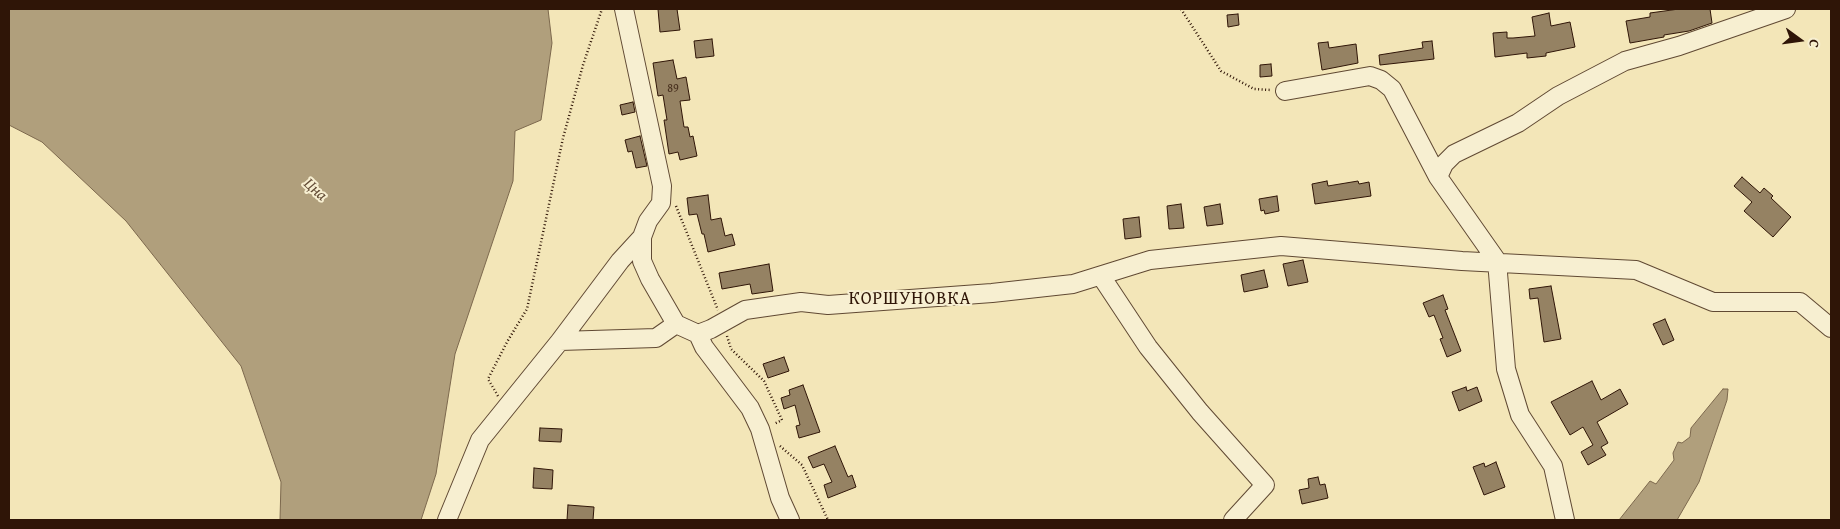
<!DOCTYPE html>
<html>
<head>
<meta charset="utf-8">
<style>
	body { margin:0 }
	#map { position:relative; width:1840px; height:529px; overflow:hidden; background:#f3e6b8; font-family:"Gentium Book Plus",serif }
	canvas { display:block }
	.frame { position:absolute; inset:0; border:10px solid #2f1507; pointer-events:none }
	.north { position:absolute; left:1775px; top:15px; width:50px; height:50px; -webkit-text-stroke:4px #f7efd1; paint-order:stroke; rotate:104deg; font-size:14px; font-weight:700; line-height:20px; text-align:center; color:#2f1507 }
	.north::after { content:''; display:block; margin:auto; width:18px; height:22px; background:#2f1507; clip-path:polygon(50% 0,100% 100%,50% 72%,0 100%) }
</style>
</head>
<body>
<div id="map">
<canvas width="1840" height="529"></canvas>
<div class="frame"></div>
<div class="north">С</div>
</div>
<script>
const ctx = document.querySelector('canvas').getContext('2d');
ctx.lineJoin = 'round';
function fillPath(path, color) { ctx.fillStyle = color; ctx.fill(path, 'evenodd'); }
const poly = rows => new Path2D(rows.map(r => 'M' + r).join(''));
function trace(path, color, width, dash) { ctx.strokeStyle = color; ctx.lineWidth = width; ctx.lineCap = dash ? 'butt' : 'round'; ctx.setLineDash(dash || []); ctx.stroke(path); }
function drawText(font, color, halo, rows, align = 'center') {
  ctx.font = font + ' "Gentium Book Plus",serif'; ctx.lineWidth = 4; ctx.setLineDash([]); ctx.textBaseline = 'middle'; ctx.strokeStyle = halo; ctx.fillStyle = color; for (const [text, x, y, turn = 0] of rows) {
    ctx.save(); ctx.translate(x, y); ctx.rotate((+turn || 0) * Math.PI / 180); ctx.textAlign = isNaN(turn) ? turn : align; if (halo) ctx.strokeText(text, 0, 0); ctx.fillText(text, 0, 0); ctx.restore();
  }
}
const water = poly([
	[9,9,548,9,552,43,541,120,515,131,513,181,455,354,436,474,421,520,280,520,281,482,241,366,126,221,42,142,9,125,9,9],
	[1723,389,1728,389,1727,400,1699,482,1677,520,1619,520,1650,481,1656,484,1674,460,1673,453,1678,442,1682,443,1690,437,1691,428,1723,389]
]);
fillPath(water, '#b09f7c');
trace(water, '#7c684d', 1);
const building = poly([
	[658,9,677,9,680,30,660,32,658,9],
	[1679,9,1710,9,1712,23,1689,31,1664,35,1664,37,1630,43,1626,21,1650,17,1650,13,1679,9],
	[1549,13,1551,26,1570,22,1575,47,1546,53,1546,56,1527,58,1527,53,1495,57,1493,33,1507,32,1507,38,1513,38,1535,36,1532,17,1549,13],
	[1238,14,1239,25,1228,27,1227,15,1238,14],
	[712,39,714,56,696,58,694,41,712,39],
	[1432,41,1434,59,1380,65,1379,55,1423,48,1422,42,1432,41],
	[1328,42,1329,48,1356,44,1358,63,1322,70,1318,43,1328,42],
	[673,60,677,79,686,77,690,100,680,101,684,127,688,127,690,137,693,136,697,156,680,160,678,152,669,154,664,120,667,120,663,95,658,96,653,63,673,60],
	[1271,64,1272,76,1260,77,1260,65,1271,64],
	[633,102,635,112,622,115,620,105,633,102],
	[640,136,647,166,636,168,632,151,628,152,625,140,640,136],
	[1742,177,1760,193,1764,188,1773,196,1771,198,1791,217,1773,237,1744,211,1752,202,1734,186,1742,177],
	[1327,181,1328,186,1358,181,1359,184,1369,182,1371,196,1315,204,1312,184,1327,181],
	[708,195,711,220,721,218,725,236,732,234,735,245,708,252,704,234,702,234,697,214,689,215,687,198,708,195],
	[1277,196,1279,211,1265,214,1264,210,1261,211,1259,199,1277,196],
	[1181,204,1184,228,1169,229,1167,206,1181,204],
	[1220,204,1223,224,1207,226,1204,207,1220,204],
	[1139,217,1141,237,1125,239,1123,219,1139,217],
	[1303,260,1308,282,1288,286,1283,264,1303,260],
	[769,264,773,291,752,294,750,284,722,289,719,273,769,264],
	[1264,270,1268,287,1244,292,1241,275,1264,270],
	[1551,286,1561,339,1544,342,1538,298,1530,299,1529,289,1551,286],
	[1443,295,1448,309,1445,310,1461,351,1447,357,1440,339,1443,338,1434,315,1429,317,1423,303,1443,295],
	[1665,319,1674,340,1663,345,1653,324,1665,319],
	[784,357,789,371,768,378,763,364,784,357],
	[1592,381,1601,400,1620,389,1628,404,1597,422,1608,443,1601,447,1606,455,1588,465,1581,452,1593,445,1583,427,1570,435,1551,402,1592,381],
	[803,385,820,432,799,438,796,426,800,425,795,405,784,409,781,398,790,395,789,390,803,385],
	[1466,387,1467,391,1477,387,1482,401,1459,411,1452,392,1466,387],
	[540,428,562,429,561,442,539,441,540,428],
	[835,446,848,477,852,475,856,487,828,498,824,485,832,482,824,464,813,468,808,457,835,446],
	[1496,462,1505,487,1484,495,1473,467,1484,463,1485,467,1496,462],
	[534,468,553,470,552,489,533,488,534,468],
	[1318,477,1320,485,1325,484,1328,498,1302,504,1299,490,1309,488,1308,479,1318,477],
	[568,505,594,507,593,520,567,520,568,505]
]);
fillPath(building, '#958263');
trace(building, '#2f1507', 1);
const minor = poly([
	[1285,91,1370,76,1381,80,1392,89,1438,177,1497,261,1506,369,1520,415,1553,466,1565,520],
	[1438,177,1444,164,1454,154,1518,123,1558,96,1625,61,1679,46,1786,9],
	[642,237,642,261,650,279,676,324,698,334,704,347,750,408,760,429,780,498,790,520],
	[1101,276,1148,347,1200,412,1265,485,1233,520],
	[698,334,711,329,745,310,801,302,828,305,992,293,1073,284,1150,260,1281,246,1462,261,1636,270,1713,302,1800,302,1831,328],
	[560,341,656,338,676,324],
	[447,520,480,440,560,341,620,261,642,237,648,221,661,203,662,186,624,9]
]);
trace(minor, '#604933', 20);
trace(poly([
	[1181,9,1221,71,1254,89,1271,90],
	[676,206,718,310],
	[727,336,731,349,764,381,782,420,774,424],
	[498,396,488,379,507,342,527,309,563,138,583,65,602,9],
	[780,446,802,465,828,520]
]), '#2f1507', 2.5, [1, 2.5]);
trace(minor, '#f7efd1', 18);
drawText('12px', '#48301e', null, [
	["89",673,89]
]);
drawText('italic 16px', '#634c36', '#f7efd1', [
	["Цна",315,190,42]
]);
ctx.letterSpacing = '1px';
drawText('18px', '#2f1507', '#f7efd1', [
	["КОРШУНОВКА",910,299]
]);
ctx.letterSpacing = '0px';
</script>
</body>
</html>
